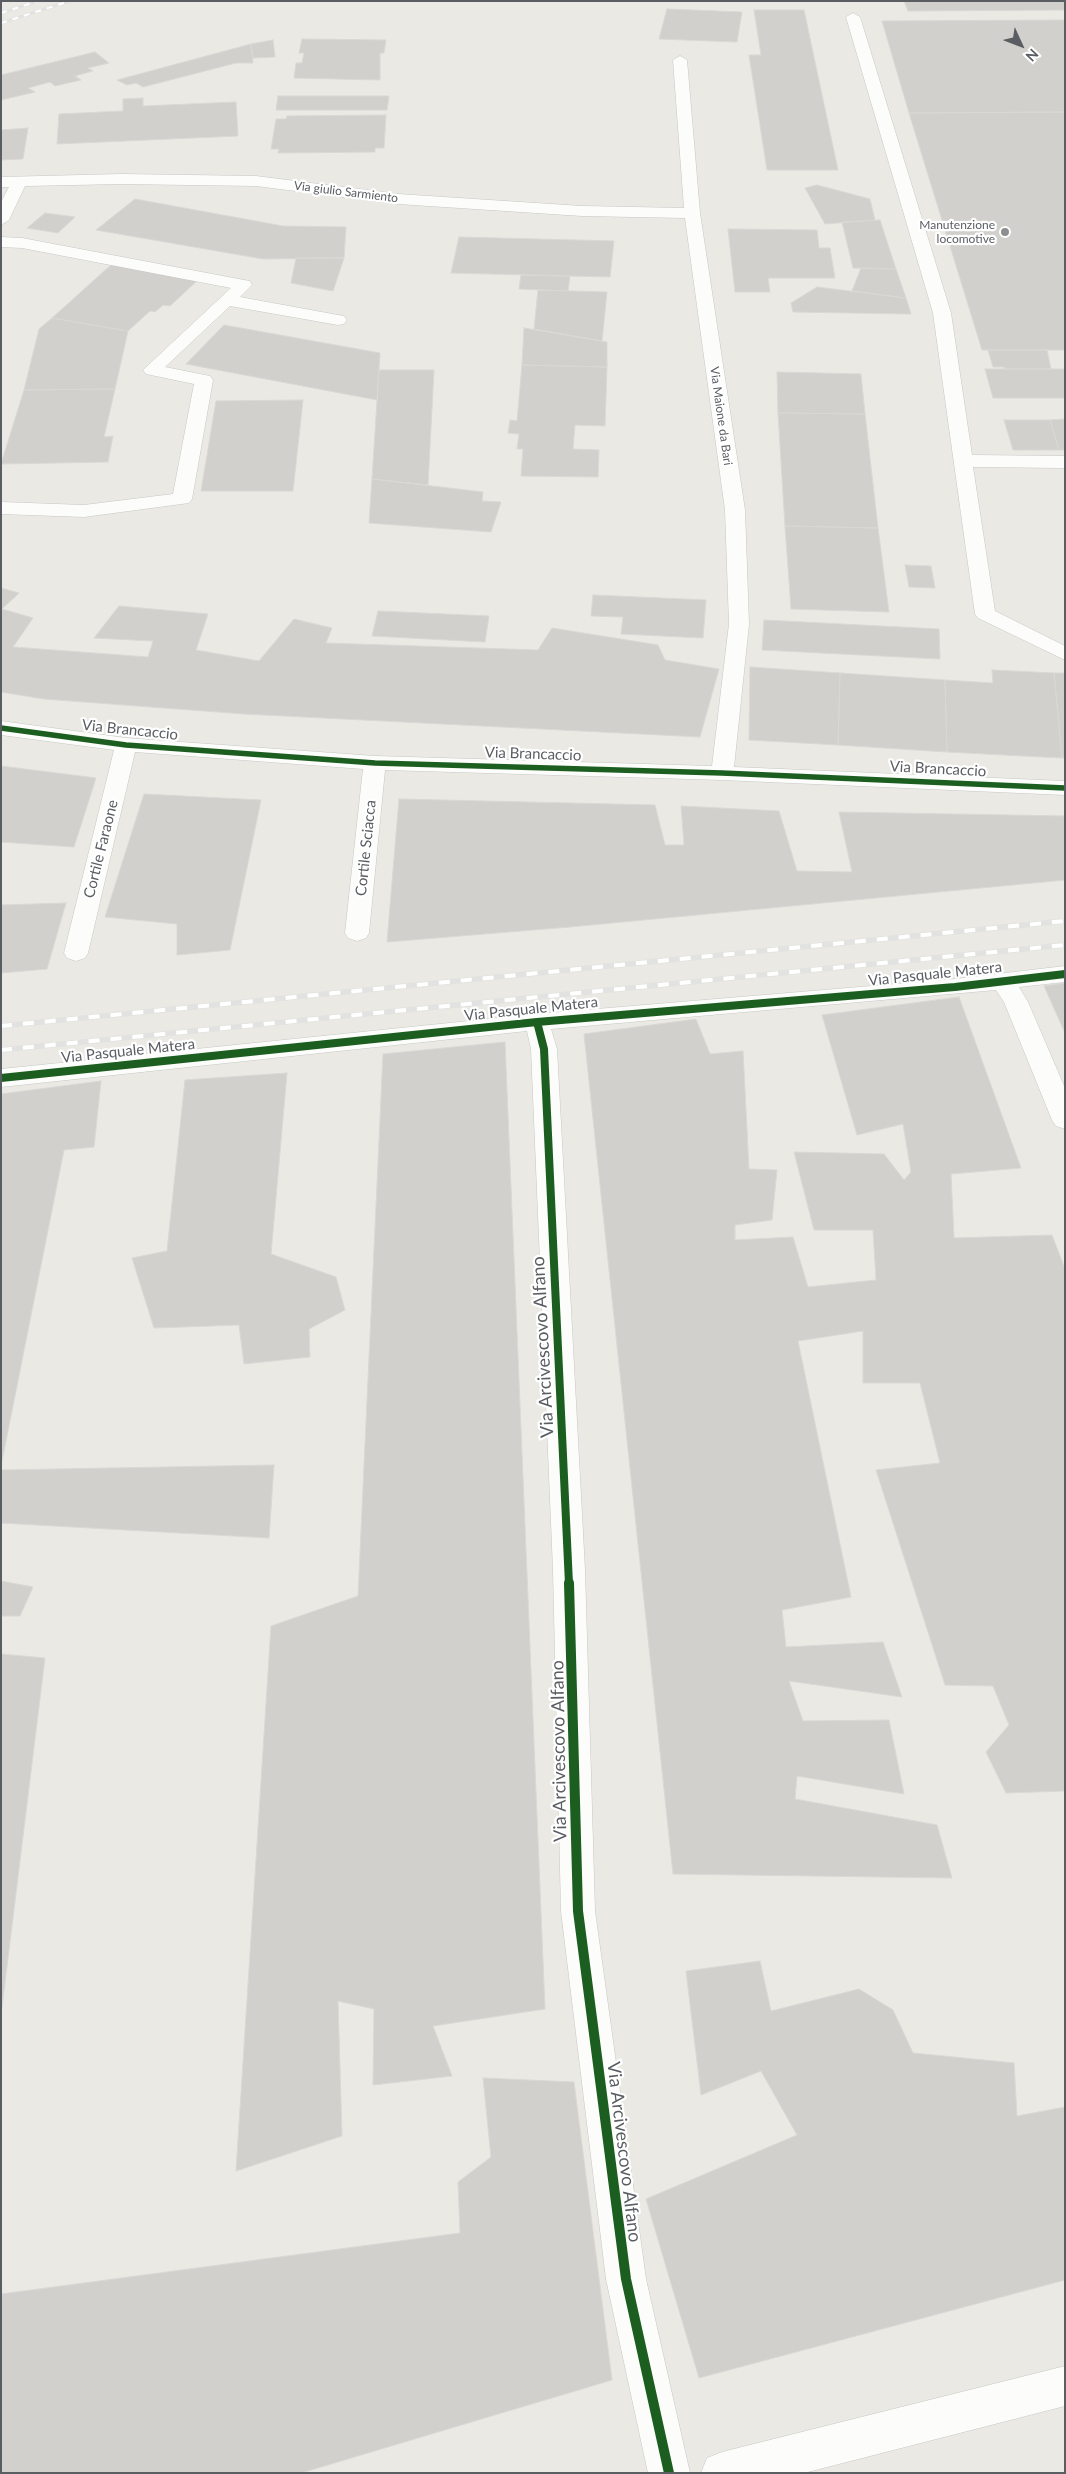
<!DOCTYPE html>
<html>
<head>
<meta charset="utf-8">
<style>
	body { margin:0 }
	#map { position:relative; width:1066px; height:2474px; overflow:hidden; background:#eae9e4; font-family:Lato,sans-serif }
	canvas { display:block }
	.frame { position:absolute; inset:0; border:2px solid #5a5d62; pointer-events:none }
	.north { position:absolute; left:996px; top:20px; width:50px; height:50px; -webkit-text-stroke:4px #fff; paint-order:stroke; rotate:133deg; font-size:14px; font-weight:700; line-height:20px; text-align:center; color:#5a5d62 }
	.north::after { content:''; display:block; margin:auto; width:18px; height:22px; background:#5a5d62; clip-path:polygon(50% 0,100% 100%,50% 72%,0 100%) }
</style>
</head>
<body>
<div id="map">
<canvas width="1066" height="2474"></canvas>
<div class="frame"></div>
<div class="north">N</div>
</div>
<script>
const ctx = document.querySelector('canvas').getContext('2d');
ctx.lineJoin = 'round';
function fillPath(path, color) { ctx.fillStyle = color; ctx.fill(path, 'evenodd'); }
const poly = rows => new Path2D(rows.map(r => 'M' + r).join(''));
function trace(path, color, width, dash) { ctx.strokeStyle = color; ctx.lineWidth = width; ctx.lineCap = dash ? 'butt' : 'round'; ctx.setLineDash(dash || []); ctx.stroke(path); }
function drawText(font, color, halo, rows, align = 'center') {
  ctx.font = font + ' Lato,sans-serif'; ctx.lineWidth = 4.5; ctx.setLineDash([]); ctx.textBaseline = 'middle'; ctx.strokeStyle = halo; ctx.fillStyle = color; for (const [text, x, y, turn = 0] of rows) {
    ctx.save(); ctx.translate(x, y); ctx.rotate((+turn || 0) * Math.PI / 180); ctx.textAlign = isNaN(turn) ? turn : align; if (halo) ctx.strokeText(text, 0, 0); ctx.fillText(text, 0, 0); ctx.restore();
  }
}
const building = poly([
	[904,1,1065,1,1065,10,908,11,904,1],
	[667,9,742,12,737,42,659,39,667,9],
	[754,10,804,10,838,170,767,170,749,55,761,55,754,10],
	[1065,20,1065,112,909,113,882,21,1065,20],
	[302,39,386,40,384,53,380,53,380,80,294,78,296,63,302,63,304,53,299,53,302,39],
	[273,40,275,57,253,58,251,44,273,40],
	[251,44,253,63,236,63,143,87,136,83,127,85,117,80,251,44],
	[95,52,109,63,88,68,93,71,75,76,81,80,55,86,50,82,28,88,35,92,1,100,1,75,95,52],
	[278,96,389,96,387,110,276,110,278,96],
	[143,98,143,106,236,102,238,136,57,144,59,114,123,111,123,99,143,98],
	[1065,112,1065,350,982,350,909,113,1065,112],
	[386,115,384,148,375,148,375,152,278,153,279,149,271,149,276,119,286,119,287,116,386,115],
	[28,128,23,159,1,160,1,130,28,128],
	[817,185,870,199,875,220,825,224,805,188,817,185],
	[135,199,283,226,346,227,344,258,263,259,96,230,135,199],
	[45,213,75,217,58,233,27,228,45,213],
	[880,220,896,269,853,268,842,222,880,220],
	[728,229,817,230,819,248,830,248,835,278,768,278,770,292,735,292,728,229],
	[459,237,614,241,610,277,451,273,459,237],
	[296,258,344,258,333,291,291,283,296,258],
	[112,264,199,279,170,306,163,305,155,312,150,311,128,331,52,318,112,264],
	[861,268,896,269,906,298,852,291,861,268],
	[521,275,570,276,568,291,519,289,521,275],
	[817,287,906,298,911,314,793,312,791,303,817,287],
	[538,290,607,292,602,341,534,329,538,290],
	[52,318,128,331,115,389,24,390,39,329,52,318],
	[224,325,380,353,377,400,186,364,224,325],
	[524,328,607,342,607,367,522,365,524,328],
	[988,350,1047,350,1051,369,1005,369,1004,367,993,367,988,350],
	[522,365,607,367,605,426,575,425,573,449,599,450,598,477,521,476,523,449,517,449,519,434,508,433,510,420,517,421,522,365],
	[985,369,1065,369,1065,398,993,398,985,369],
	[379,370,434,370,428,485,372,479,379,370],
	[777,372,861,374,865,414,778,413,777,372],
	[115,389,104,437,113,436,108,462,1,464,24,390,115,389],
	[303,400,293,491,201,491,216,401,303,400],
	[778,413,865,414,878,528,785,526,778,413],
	[1065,419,1065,450,1059,450,1050,420,1065,419],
	[1004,420,1050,420,1059,450,1013,450,1004,420],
	[372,479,483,492,482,501,501,502,491,532,369,523,372,479],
	[785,526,878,528,889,612,791,609,785,526],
	[905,565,931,566,935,588,909,587,905,565],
	[1,588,19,593,2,609,33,618,13,647,148,657,153,641,94,638,119,606,208,614,196,650,259,661,294,619,332,628,326,643,538,650,552,628,658,645,665,660,719,669,700,737,244,714,44,699,1,692,1,588],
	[593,595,706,600,703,638,621,634,623,617,591,616,593,595],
	[378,611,489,616,485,642,372,636,378,611],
	[764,620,939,629,940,659,762,650,764,620],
	[750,667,840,673,838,745,749,740,750,667],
	[992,670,1054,673,1062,758,947,752,945,680,993,683,992,670],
	[840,673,945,680,947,752,838,745,840,673],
	[1054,673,1065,673,1065,758,1062,758,1054,673],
	[1,766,96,778,74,847,1,842,1,766],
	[144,794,261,800,230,950,177,955,177,924,105,917,144,794],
	[399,799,655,805,665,845,684,845,681,806,779,811,797,871,852,872,839,812,1065,816,1065,880,570,927,387,942,399,799],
	[66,903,47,969,1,973,1,905,66,903],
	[1065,983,1065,1033,1044,986,1065,983],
	[959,997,1021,1168,951,1174,954,1238,1052,1235,1065,1269,1065,1791,1006,1793,986,1752,1009,1725,993,1686,945,1685,876,1470,940,1463,920,1383,863,1383,863,1331,798,1341,851,1597,782,1610,786,1647,883,1642,902,1697,789,1681,803,1721,889,1720,904,1794,797,1776,795,1799,937,1825,952,1878,673,1874,584,1034,696,1019,710,1054,743,1051,749,1169,777,1170,772,1220,735,1225,735,1240,793,1237,808,1287,876,1280,873,1230,814,1230,794,1152,884,1154,904,1180,911,1172,903,1124,857,1135,822,1015,959,997],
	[505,1042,545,2009,433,2026,452,2076,373,2085,374,2009,338,2001,342,2136,236,2171,271,1626,358,1596,383,1054,505,1042],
	[287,1073,271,1254,336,1277,345,1310,309,1329,310,1357,244,1364,239,1325,154,1328,132,1258,167,1251,185,1080,287,1073],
	[101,1081,94,1147,64,1150,1,1466,1,1094,101,1081],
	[274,1465,269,1538,1,1523,1,1470,274,1465],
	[1,1581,33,1587,20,1616,1,1616,1,1581],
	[1,1654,45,1658,1,2015,1,1654],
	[760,1961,771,2011,859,1989,893,2010,913,2053,1014,2063,1017,2116,1065,2107,1065,2280,699,2378,646,2199,797,2135,761,2071,701,2095,686,1971,760,1961],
	[483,2078,574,2082,612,2380,301,2473,1,2473,1,2294,460,2233,458,2182,491,2157,483,2078]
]);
fillPath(building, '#d1d0cd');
trace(building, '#d9d8d4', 1);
const minor = poly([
	[853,13,860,17,951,313,972,455,1065,456,1065,468,973,467,995,611,1065,646,1065,660,978,618,975,614,933,313,846,17,853,13],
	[680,56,687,60,700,213,745,510,749,624,734,767,1065,781,1065,795,722,780,385,770,369,933,366,938,357,941,348,938,345,933,363,769,135,752,88,953,85,958,76,961,67,958,64,953,114,750,1,735,1,721,126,738,375,756,712,766,729,624,725,510,685,218,582,216,398,204,256,186,121,184,25,186,9,220,1,225,1,202,9,187,1,187,1,177,121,174,256,176,398,194,582,206,684,208,673,60,680,56],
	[1,237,22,238,244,280,250,281,252,285,240,297,338,315,344,316,347,320,344,324,338,325,230,306,165,367,210,376,213,380,192,499,189,503,84,517,1,514,1,502,84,505,173,494,194,384,146,374,143,370,231,288,22,248,1,247,1,237],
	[1065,966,1065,982,1019,987,1028,1002,1065,1088,1065,1129,1056,1126,1052,1120,1004,1002,996,990,551,1029,557,1049,585,1570,595,1911,646,2279,690,2473,648,2473,606,2279,561,1911,553,1570,531,1049,527,1031,1,1087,1,1069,537,1014,955,979,1065,966],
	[1065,2366,1065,2406,804,2473,701,2473,707,2458,722,2452,1065,2366]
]);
trace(minor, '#c6c7c6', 1);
fillPath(minor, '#fcfcfb');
const railFar1 = poly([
	[1,13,38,1],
	[1,23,70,1]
]);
const rail = poly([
	[1,1026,1065,921],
	[1,1050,1065,945]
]);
trace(railFar1, '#e2e2e1', 3);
trace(rail, '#e2e2e1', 5.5);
trace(railFar1, '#fff', 2, [6]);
trace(rail, '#fff', 4, [11]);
trace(poly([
	[1,728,126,745,375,763,722,773,1065,788]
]), '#1b5e20', 5.5);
trace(poly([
	[537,1022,544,1049,569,1584],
	[1,1078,537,1022,955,987,1065,974]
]), '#1b5e20', 8);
trace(poly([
	[569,1583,578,1911,626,2279,669,2473]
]), '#1b5e20', 10);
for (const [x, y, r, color] of [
	[1005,232,5,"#8c8e90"]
]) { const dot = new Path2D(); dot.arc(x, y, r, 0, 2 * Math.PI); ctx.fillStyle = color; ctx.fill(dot); trace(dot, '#fff', 2); }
drawText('12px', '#5a5d62', '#fff', [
	["Via giulio Sarmiento",346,192,7],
	["Via Maione da Bari",721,416,82]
]);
drawText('12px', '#5a5d62', '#fff', [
	["Manutenzione",995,225],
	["locomotive",995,239]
], 'right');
drawText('15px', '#5a5d62', '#fff', [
	["Via Brancaccio",130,730,6],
	["Via Brancaccio",533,754,2],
	["Via Brancaccio",938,769,3],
	["Cortile Sciacca",366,848,-84],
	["Cortile Faraone",101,849,-76],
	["Via Pasquale Matera",935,974,-6],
	["Via Pasquale Matera",531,1009,-6],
	["Via Pasquale Matera",128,1051,-6]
]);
drawText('18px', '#5a5d62', '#fff', [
	["Via Arcivescovo Alfano",543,1347,-93],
	["Via Arcivescovo Alfano",559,1751,-91],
	["Via Arcivescovo Alfano",624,2152,83]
]);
</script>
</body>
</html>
